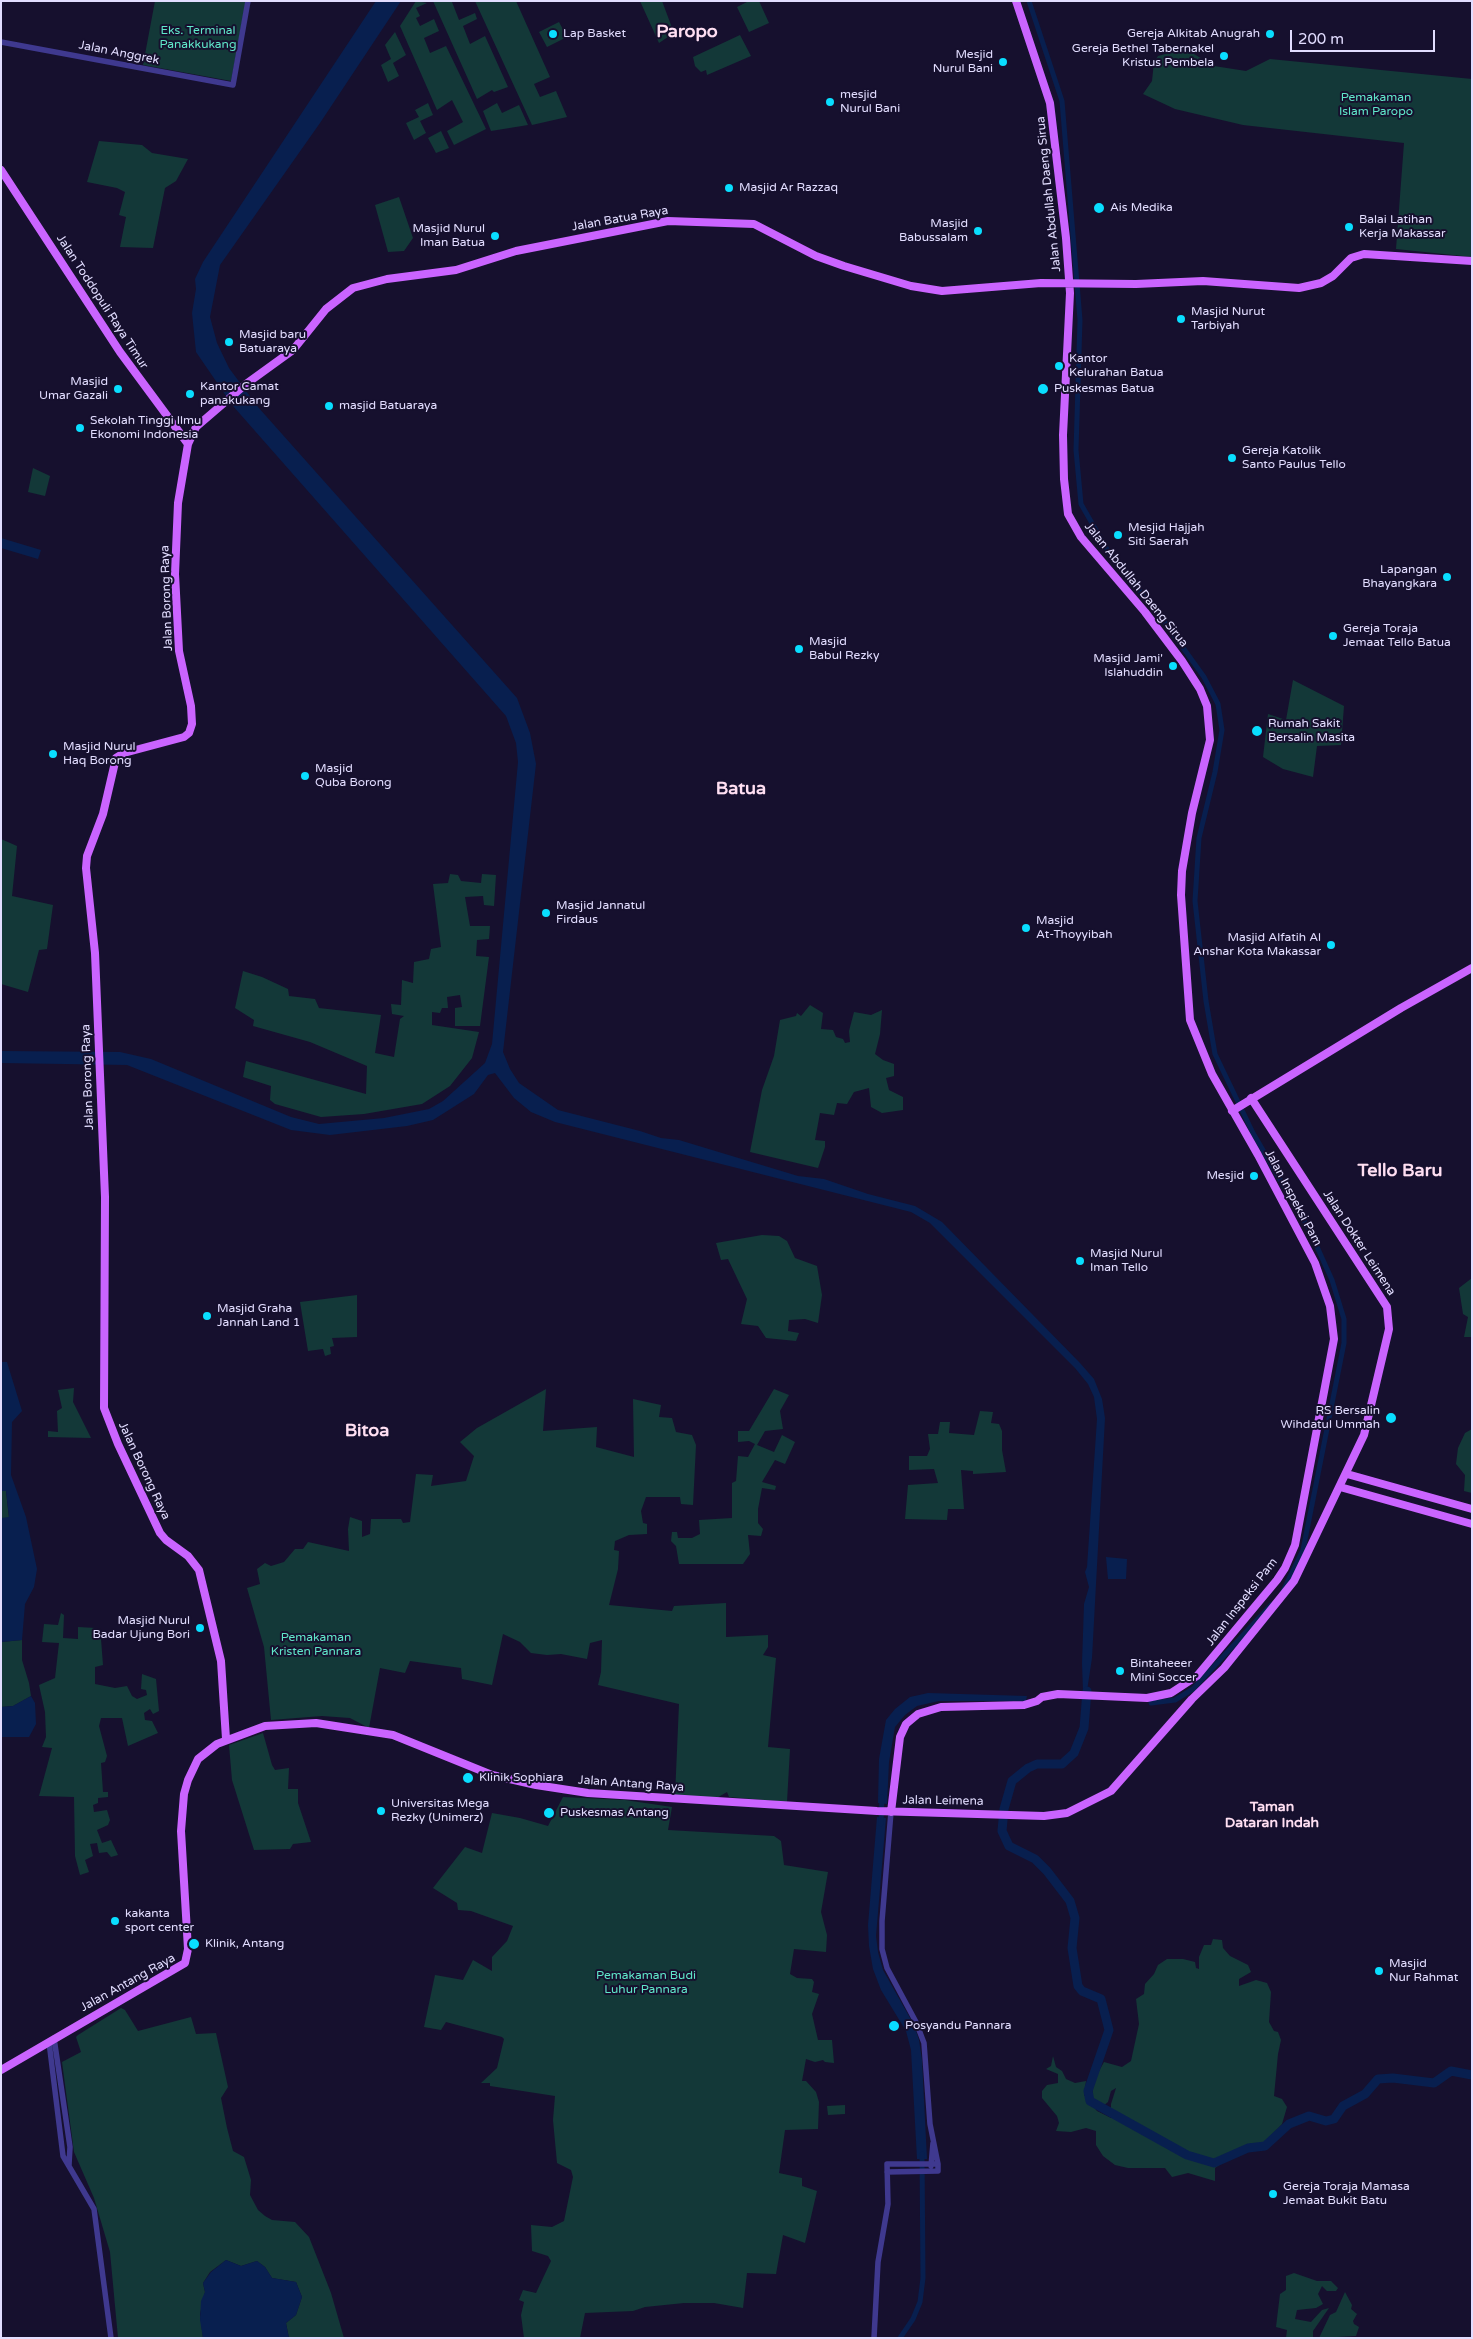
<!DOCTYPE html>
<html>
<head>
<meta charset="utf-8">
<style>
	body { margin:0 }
	#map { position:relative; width:1473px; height:2339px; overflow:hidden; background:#16102e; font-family:"Varela Round",sans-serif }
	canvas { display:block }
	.frame { position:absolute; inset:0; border:2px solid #e2ddff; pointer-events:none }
	.scale { position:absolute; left:1290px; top:30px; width:145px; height:22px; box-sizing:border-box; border:2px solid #e2ddff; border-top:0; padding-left:6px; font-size:15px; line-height:18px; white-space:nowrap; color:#e2ddff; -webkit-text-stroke:4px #16102e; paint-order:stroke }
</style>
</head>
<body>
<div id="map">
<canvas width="1473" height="2339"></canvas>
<div class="frame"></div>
<div class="scale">200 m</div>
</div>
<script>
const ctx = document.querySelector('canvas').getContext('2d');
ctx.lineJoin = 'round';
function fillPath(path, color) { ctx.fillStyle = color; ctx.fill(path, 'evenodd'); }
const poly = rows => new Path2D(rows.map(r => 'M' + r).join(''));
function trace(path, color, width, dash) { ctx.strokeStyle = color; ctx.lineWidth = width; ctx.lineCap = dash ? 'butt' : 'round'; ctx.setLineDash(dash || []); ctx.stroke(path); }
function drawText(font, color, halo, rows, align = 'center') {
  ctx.font = font + ' "Varela Round",sans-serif'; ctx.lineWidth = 4; ctx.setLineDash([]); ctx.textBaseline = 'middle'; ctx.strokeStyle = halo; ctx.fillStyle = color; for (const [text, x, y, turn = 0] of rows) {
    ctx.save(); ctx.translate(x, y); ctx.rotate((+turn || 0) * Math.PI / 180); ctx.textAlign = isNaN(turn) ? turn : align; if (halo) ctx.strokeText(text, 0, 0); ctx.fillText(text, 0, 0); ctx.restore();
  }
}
fillPath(poly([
	[155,1,246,1,231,81,143,65],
	[416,1,427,3,416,8,420,16,416,18,420,26,434,19,439,31,424,38,430,53,446,46,486,129,454,145,447,131,463,122,452,100,437,110,400,26],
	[433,1,454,1,452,2,459,20,475,13,477,19,463,26,470,44,485,36,508,87,494,92,492,90,477,99],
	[475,1,516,1,550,77,534,84,540,97,556,91,567,117,532,125],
	[640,1,662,1,674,33,659,43],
	[749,1,759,1,769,23,749,32,737,7],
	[559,22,567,37,547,47,539,32],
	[395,32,406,55,393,63,399,76,388,82,381,65,391,59,385,45],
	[740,35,751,56,707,75,706,70,701,72,695,66,693,57],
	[1173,52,1194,54,1214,66,1246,71,1270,59,1472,79,1472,257,1396,249,1404,143,1243,125,1175,109,1143,94,1152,81,1154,62,1158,56],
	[428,103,433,115,420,121,426,133,414,140,406,123,419,117,415,110],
	[497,103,502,113,519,105,528,125,491,131,483,111],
	[441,131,449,148,436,153,428,138],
	[99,141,142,145,152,153,188,159,176,181,165,188,153,248,120,247,126,217,119,215,125,192,117,188,87,182],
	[399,197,413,238,404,251,388,252,375,205],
	[33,468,50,476,45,496,28,492],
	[1293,680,1344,706,1341,745,1317,746,1313,777,1283,769,1263,757,1268,714,1286,720],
	[1,839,17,846,12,896,53,905,47,949,39,950,28,992,1,984],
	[450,874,458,875,461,881,481,883,482,874,496,875,494,906,484,905,483,896,465,897,470,926,490,926,489,939,477,940,476,956,489,957,480,1026,455,1026,455,1008,462,1007,460,995,447,997,448,1008,442,1008,440,1013,432,1012,432,1025,479,1032,472,1058,450,1086,422,1104,364,1114,321,1117,275,1104,270,1100,271,1086,243,1077,246,1061,366,1094,367,1066,310,1042,253,1026,254,1020,235,1008,243,971,262,977,288,989,289,996,315,999,319,1008,381,1015,375,1053,394,1057,400,1019,404,1016,392,1014,391,1004,401,1005,402,980,413,983,414,962,429,959,431,949,441,947,433,884,448,883],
	[810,1005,823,1013,821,1029,833,1030,836,1037,843,1039,845,1043,850,1042,849,1031,854,1012,871,1015,882,1010,880,1034,875,1054,883,1060,894,1064,894,1076,886,1078,889,1090,903,1097,903,1110,882,1113,871,1107,869,1088,854,1092,847,1104,837,1103,834,1115,820,1113,815,1140,825,1141,825,1147,818,1168,750,1152,762,1090,774,1056,780,1020,796,1016,797,1013,801,1016],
	[762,1235,779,1236,787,1241,795,1258,817,1266,822,1295,818,1323,805,1319,789,1320,788,1331,799,1333,796,1341,766,1338,758,1326,741,1324,747,1299,728,1259,721,1260,716,1243],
	[1472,1278,1472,1337,1464,1337,1468,1317,1463,1314,1459,1288],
	[357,1295,357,1337,332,1338,334,1346,330,1347,331,1354,325,1356,323,1349,308,1351,300,1302],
	[74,1388,73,1402,91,1438,48,1437,48,1431,58,1432,57,1411,62,1408,58,1390],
	[546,1389,543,1431,597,1427,596,1447,634,1457,633,1399,661,1405,659,1417,672,1418,676,1432,692,1435,696,1445,693,1505,681,1504,680,1497,646,1497,641,1511,643,1523,647,1524,647,1534,629,1535,615,1541,614,1550,619,1551,618,1569,609,1605,672,1611,674,1606,726,1603,726,1637,768,1635,768,1647,763,1655,776,1658,768,1747,790,1749,787,1802,729,1797,727,1792,715,1799,675,1796,679,1704,598,1685,601,1672,602,1640,590,1643,587,1659,561,1654,547,1655,531,1653,520,1642,503,1634,492,1685,462,1679,461,1668,410,1661,405,1673,380,1668,369,1728,350,1718,322,1716,271,1720,264,1647,247,1588,260,1584,257,1569,265,1563,271,1566,284,1562,295,1549,303,1549,308,1542,349,1551,348,1529,350,1517,362,1521,362,1537,370,1534,371,1519,401,1519,403,1523,410,1522,416,1474,433,1475,431,1486,466,1481,474,1456,460,1442,477,1428],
	[774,1389,789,1395,780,1411,783,1429,765,1431,757,1445,774,1452,782,1435,795,1442,785,1464,775,1460,762,1482,776,1486,775,1490,762,1488,758,1509,758,1523,763,1529,761,1536,748,1535,750,1554,743,1564,679,1564,676,1546,671,1541,672,1532,677,1532,678,1538,692,1538,700,1534,699,1520,732,1518,732,1483,736,1481,738,1456,748,1457,755,1444,749,1441,738,1442,738,1431,749,1431],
	[980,1411,993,1412,991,1423,999,1424,1002,1431,1002,1450,1006,1472,973,1474,973,1471,961,1470,964,1509,948,1509,947,1520,905,1519,908,1485,938,1483,934,1469,909,1470,909,1456,927,1456,930,1449,928,1434,938,1434,940,1422,950,1422,949,1433,974,1435],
	[1472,1429,1472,1493,1464,1491,1465,1475,1456,1464,1458,1448,1465,1433],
	[1,1491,6,1491,9,1518,1,1518],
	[61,1613,64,1615,63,1638,78,1639,78,1627,96,1628,96,1636,101,1639,103,1665,95,1667,95,1684,115,1688,127,1686,132,1696,137,1699,147,1695,146,1690,141,1689,142,1674,156,1679,159,1711,153,1714,150,1709,144,1713,145,1720,152,1721,158,1733,128,1746,122,1718,101,1718,99,1726,107,1756,105,1762,101,1763,103,1792,108,1792,108,1797,98,1798,98,1803,93,1805,94,1812,107,1810,110,1820,108,1825,97,1830,102,1843,111,1840,118,1855,111,1857,107,1852,99,1853,97,1843,90,1844,93,1856,85,1860,89,1872,80,1875,75,1856,74,1797,39,1796,52,1748,42,1747,46,1737,45,1712,39,1685,55,1678,59,1643,42,1642,44,1624,58,1625],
	[22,1640,22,1660,29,1683,31,1696,13,1706,1,1707,1,1642],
	[263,1733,272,1765,275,1770,289,1768,288,1789,298,1789,298,1803,311,1842,293,1844,290,1849,254,1850,232,1780,229,1745],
	[563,1797,625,1800,672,1807,668,1830,774,1836,781,1841,784,1865,828,1872,821,1912,827,1935,826,1952,794,1949,790,1974,797,1978,812,1979,814,1982,812,1992,819,1994,812,2014,818,2040,832,2040,834,2063,825,2062,823,2060,815,2062,806,2059,802,2081,806,2081,816,2092,819,2102,818,2129,785,2130,779,2173,802,2178,802,2186,817,2191,805,2243,783,2235,776,2274,747,2273,743,2308,714,2303,684,2303,645,2307,633,2311,585,2313,580,2338,524,2338,521,2315,524,2302,519,2300,523,2290,536,2293,551,2261,548,2256,532,2251,531,2225,552,2227,564,2221,573,2177,571,2170,557,2163,553,2120,555,2096,490,2086,490,2083,481,2083,497,2068,504,2039,502,2037,446,2022,441,2030,424,2027,435,1975,463,1980,473,1960,492,1971,492,1957,507,1941,513,1926,471,1911,458,1910,457,1903,433,1888,465,1847,482,1853,492,1813,520,1818,548,1826],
	[1213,1939,1222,1940,1223,1948,1230,1956,1248,1965,1251,1972,1239,1979,1239,1986,1256,1980,1267,1983,1271,1992,1269,2022,1274,2031,1278,2032,1281,2040,1278,2054,1274,2096,1282,2099,1287,2107,1282,2124,1263,2144,1246,2147,1215,2168,1215,2181,1188,2173,1172,2177,1165,2168,1128,2168,1115,2165,1103,2156,1096,2145,1096,2131,1086,2128,1071,2132,1056,2131,1059,2123,1057,2116,1042,2098,1042,2091,1047,2085,1058,2083,1058,2074,1046,2069,1051,2066,1053,2056,1056,2067,1062,2071,1066,2079,1075,2083,1086,2081,1084,2095,1097,2111,1111,2118,1111,2104,1116,2088,1111,2091,1108,2102,1103,2106,1095,2102,1092,2096,1094,2080,1104,2062,1122,2067,1131,2061,1139,2024,1136,1999,1144,1994,1145,1984,1154,1974,1158,1965,1167,1959,1183,1959,1195,1962,1196,1968,1199,1969,1199,1957,1204,1945,1211,1945],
	[121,2008,125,2010,138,2031,191,2017,196,2034,216,2033,228,2087,221,2098,227,2128,233,2151,244,2157,251,2180,250,2195,258,2210,265,2216,272,2220,295,2222,309,2237,331,2293,344,2338,289,2338,286,2323,296,2315,302,2297,296,2282,272,2278,265,2267,257,2261,241,2266,226,2260,210,2272,203,2283,205,2292,200,2314,203,2338,118,2338,110,2252,94,2198,74,2152,62,2062,81,2052,76,2037,78,2035],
	[845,2105,845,2114,828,2115,827,2106],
	[1294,2273,1317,2281,1331,2281,1338,2288,1336,2291,1327,2291,1322,2286,1318,2294,1323,2304,1316,2308,1297,2310,1295,2319,1311,2322,1322,2310,1329,2308,1313,2331,1313,2338,1286,2338,1287,2330,1276,2327,1280,2294,1286,2290,1286,2276],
	[1345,2292,1352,2305,1351,2309,1357,2314,1353,2321,1354,2324,1359,2327,1356,2336,1319,2338,1330,2315,1336,2312]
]), '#133838');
fillPath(poly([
	[376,1,401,1,320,123,220,265,210,317,217,343,229,368,258,407,517,698,530,733,536,764,503,1052,510,1069,519,1083,558,1110,640,1131,661,1138,679,1140,798,1176,824,1179,868,1194,915,1206,942,1222,1080,1363,1094,1379,1102,1399,1105,1418,1092,1658,1087,1691,1083,1691,1082,1663,1084,1604,1089,1587,1085,1572,1087,1567,1097,1419,1094,1397,1088,1384,1075,1368,930,1223,911,1212,555,1122,531,1112,514,1098,495,1073,488,1075,474,1094,433,1120,407,1126,330,1135,291,1130,127,1065,1,1063,1,1051,120,1052,151,1059,291,1117,319,1124,384,1118,429,1109,443,1101,485,1063,492,1044,518,762,516,743,506,716,233,406,196,352,192,313,196,289,195,279,203,262],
	[1,538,41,550,38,559,1,548],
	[1,1362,7,1362,22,1411,12,1422,11,1475,26,1517,37,1569,34,1587,25,1604,22,1640,1,1642,1,1518,9,1517,6,1491,1,1491],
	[1106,1557,1127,1559,1126,1579,1108,1579],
	[928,1693,1027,1696,1026,1701,939,1701,917,1706,905,1715,895,1727,889,1762,887,1804,878,1803,879,1759,886,1720,895,1709,910,1697],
	[31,1696,35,1703,36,1724,29,1737,1,1737,1,1707,13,1706],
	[877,1817,886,1818,876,1936,878,1952,883,1970,914,2025,919,2040,922,2060,927,2159,917,2159,911,2050,906,2031,881,1990,873,1969,869,1946,868,1925],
	[226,2260,241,2266,257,2261,265,2267,272,2278,296,2282,302,2297,296,2315,286,2323,289,2338,203,2338,200,2320,201,2301,205,2292,203,2283,211,2272]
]), '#081f4f');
trace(poly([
	[1029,1,1062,101,1080,320,1076,450,1081,504,1112,558,1156,610,1204,677,1218,704,1222,730,1215,772,1199,838,1195,901,1206,1001,1215,1054,1253,1133,1309,1229,1332,1280,1344,1319,1344,1343,1303,1550,1283,1591],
	[1151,1703,1175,1700,1193,1689,1271,1605],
	[881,1824,882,1797],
	[900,2338,913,2319,920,2302,923,2278,922,2154]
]), '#081f4f', 5);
trace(poly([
	[1087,1691,1084,1728,1074,1753,1062,1764,1037,1764,1028,1768,1012,1781,1004,1809,1002,1831,1009,1846,1035,1859,1047,1871,1070,1901,1075,1918,1072,1948,1078,1986,1082,1991,1101,1999,1109,2030,1088,2091,1090,2101,1187,2155,1214,2163,1248,2148,1265,2146,1289,2124,1309,2116,1326,2121,1334,2119,1343,2106,1365,2094,1378,2079,1393,2078,1434,2083,1451,2071,1472,2075]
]), '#081f4f', 9);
trace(poly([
	[1,42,233,85,248,1],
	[54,2038,70,2147,69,2165],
	[49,2042,63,2156,94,2209,111,2338],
	[931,2166,933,2143],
	[887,2172,938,2171,938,2164,930,2124,924,2043,916,2022,887,1968,882,1949,882,1921,891,1812],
	[874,2338,878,2262,888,2204,887,2164,938,2164]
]), '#3f398f', 5.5);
trace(poly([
	[1,170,120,352,188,444],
	[1232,1111,1401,1008,1472,968],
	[1347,1474,1472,1509],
	[1340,1487,1472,1524],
	[226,1739,221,1661,199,1570,188,1556,166,1540,160,1533,118,1444,104,1408,105,1197,95,953,86,868,87,856,103,814,116,758,124,753,184,737,189,733,192,724,191,706,179,651,175,574,178,503,188,444,196,427,246,384,293,350,326,309,353,288,387,279,456,270,516,251,668,221,754,224,816,256,844,266,911,286,942,291,1041,283,1136,284,1203,281,1299,288,1321,283,1333,276,1351,258,1364,254,1472,261],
	[891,1812,900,1737,906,1724,918,1714,941,1707,1024,1705,1037,1701,1042,1697,1058,1694,1147,1698,1171,1693,1197,1676,1277,1580,1285,1568,1295,1545,1334,1339,1330,1306,1315,1263,1258,1155,1212,1074,1190,1020,1181,895,1182,871,1192,813,1210,740,1207,706,1200,689,1182,661,1145,612,1081,537,1068,514,1064,479,1063,435,1070,293,1066,238,1050,103,1016,1],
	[1,2070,185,1963,188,1949,181,1831,184,1794,188,1780,198,1759,217,1744,265,1726,316,1723,393,1735,492,1775,536,1785,588,1793,877,1811,1044,1816,1067,1813,1111,1791,1192,1699,1224,1668,1294,1581,1364,1435,1389,1329,1387,1307,1251,1098]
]), '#ca64ff', 8);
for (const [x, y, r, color] of [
	[553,34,5,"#09deff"],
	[1270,34,5,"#09deff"],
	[1224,56,5,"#09deff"],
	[1003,62,5,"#09deff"],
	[830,102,5,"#09deff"],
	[729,188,5,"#09deff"],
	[1099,208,6,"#09deff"],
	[1349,227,5,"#09deff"],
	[978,231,5,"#09deff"],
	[495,236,5,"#09deff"],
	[1181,319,5,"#09deff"],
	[229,342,5,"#09deff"],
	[1059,366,5,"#09deff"],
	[118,389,5,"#09deff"],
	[1043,389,6,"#09deff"],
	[190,394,5,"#09deff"],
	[329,406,5,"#09deff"],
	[80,428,5,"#09deff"],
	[1232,458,5,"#09deff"],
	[1118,535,5,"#09deff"],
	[1447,577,5,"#09deff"],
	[1333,636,5,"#09deff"],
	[799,649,5,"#09deff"],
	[1173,666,5,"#09deff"],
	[1257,731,6,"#09deff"],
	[53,754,5,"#09deff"],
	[305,776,5,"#09deff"],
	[546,913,5,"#09deff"],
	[1026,928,5,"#09deff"],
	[1331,945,5,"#09deff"],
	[1254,1176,5,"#09deff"],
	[1080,1261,5,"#09deff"],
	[207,1316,5,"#09deff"],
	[1391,1418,6,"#09deff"],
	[200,1628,5,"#09deff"],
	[1120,1671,5,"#09deff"],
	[468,1778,6,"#09deff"],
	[381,1811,5,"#09deff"],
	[549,1813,6,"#09deff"],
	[115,1921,5,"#09deff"],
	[194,1944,6,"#09deff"],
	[1379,1971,5,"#09deff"],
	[894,2026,6,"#09deff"],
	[1273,2194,5,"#09deff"]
]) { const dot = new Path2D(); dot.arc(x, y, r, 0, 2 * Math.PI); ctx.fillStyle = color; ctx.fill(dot); trace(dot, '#16102e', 2); }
drawText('12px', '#60e8ca', '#16102e', [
	["Eks. Terminal",198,31],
	["Panakkukang",198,45],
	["Pemakaman",1376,98],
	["Islam Paropo",1376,112],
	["Pemakaman",316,1638],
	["Kristen Pannara",316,1652],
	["Pemakaman Budi",646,1976],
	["Luhur Pannara",646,1990]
]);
drawText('12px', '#e2ddff', '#16102e', [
	["Lap Basket",563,34],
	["Gereja Alkitab Anugrah",1260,34,"right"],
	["Gereja Bethel Tabernakel",1214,49,"right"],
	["Kristus Pembela",1214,63,"right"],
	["Mesjid",993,55,"right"],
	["Nurul Bani",993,69,"right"],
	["mesjid",840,95],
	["Nurul Bani",840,109],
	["Masjid Ar Razzaq",739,188],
	["Ais Medika",1110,208],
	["Balai Latihan",1359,220],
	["Kerja Makassar",1359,234],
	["Masjid",968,224,"right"],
	["Babussalam",968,238,"right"],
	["Masjid Nurul",485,229,"right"],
	["Iman Batua",485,243,"right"],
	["Masjid Nurut",1191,312],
	["Tarbiyah",1191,326],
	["Masjid baru",239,335],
	["Batuaraya",239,349],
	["Kantor",1069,359],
	["Kelurahan Batua",1069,373],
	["Masjid",108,382,"right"],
	["Umar Gazali",108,396,"right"],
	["Kantor Camat",200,387],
	["panakukang",200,401],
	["Puskesmas Batua",1054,389],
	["masjid Batuaraya",339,406],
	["Sekolah Tinggi Ilmu",90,421],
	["Ekonomi Indonesia",90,435],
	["Gereja Katolik",1242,451],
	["Santo Paulus Tello",1242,465],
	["Mesjid Hajjah",1128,528],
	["Siti Saerah",1128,542],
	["Lapangan",1437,570,"right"],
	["Bhayangkara",1437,584,"right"],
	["Gereja Toraja",1343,629],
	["Jemaat Tello Batua",1343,643],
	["Masjid",809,642],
	["Babul Rezky",809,656],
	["Masjid Jami'",1163,659,"right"],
	["Islahuddin",1163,673,"right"],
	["Rumah Sakit",1268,724],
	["Bersalin Masita",1268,738],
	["Masjid Nurul",63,747],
	["Haq Borong",63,761],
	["Masjid",315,769],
	["Quba Borong",315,783],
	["Masjid Jannatul",556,906],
	["Firdaus",556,920],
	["Masjid",1036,921],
	["At-Thoyyibah",1036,935],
	["Masjid Alfatih Al",1321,938,"right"],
	["Anshar Kota Makassar",1321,952,"right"],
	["Mesjid",1244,1176,"right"],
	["Masjid Nurul",1090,1254],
	["Iman Tello",1090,1268],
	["Masjid Graha",217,1309],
	["Jannah Land 1",217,1323],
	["RS Bersalin",1380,1411,"right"],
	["Wihdatul Ummah",1380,1425,"right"],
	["Masjid Nurul",190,1621,"right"],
	["Badar Ujung Bori",190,1635,"right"],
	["Bintaheeer",1130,1664],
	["Mini Soccer",1130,1678],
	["Klinik Sophiara",479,1778],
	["Universitas Mega",391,1804],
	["Rezky (Unimerz)",391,1818],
	["Puskesmas Antang",560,1813],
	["kakanta",125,1914],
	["sport center",125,1928],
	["Klinik, Antang",205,1944],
	["Masjid",1389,1964],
	["Nur Rahmat",1389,1978],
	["Posyandu Pannara",905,2026],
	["Gereja Toraja Mamasa",1283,2187],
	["Jemaat Bukit Batu",1283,2201]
], 'left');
drawText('12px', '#e2ddff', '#16102e', [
	["Jalan Anggrek",119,53,11],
	["Jalan Abdullah Daeng Sirua",1049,194,-96],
	["Jalan Batua Raya",620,219,-10],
	["Jalan Toddopuli Raya Timur",102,302,57],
	["Jalan Abdullah Daeng Sirua",1136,585,51],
	["Jalan Borong Raya",167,598,-92],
	["Jalan Borong Raya",88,1077,-92],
	["Jalan Inspeksi Pam",1293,1198,62],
	["Jalan Dokter Leimena",1359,1243,57],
	["Jalan Borong Raya",144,1471,65],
	["Jalan Inspeksi Pam",1242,1602,-52],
	["Jalan Antang Raya",631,1784,4],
	["Jalan Leimena",943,1801,1],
	["Jalan Antang Raya",128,1983,-29]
]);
drawText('bold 14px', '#ffdff2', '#16102e', [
	["Taman",1272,1807],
	["Dataran Indah",1272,1823]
]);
drawText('bold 18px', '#ffdff2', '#16102e', [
	["Paropo",687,32],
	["Batua",741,789],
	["Tello Baru",1400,1171],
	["Bitoa",367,1431]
]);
</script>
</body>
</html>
